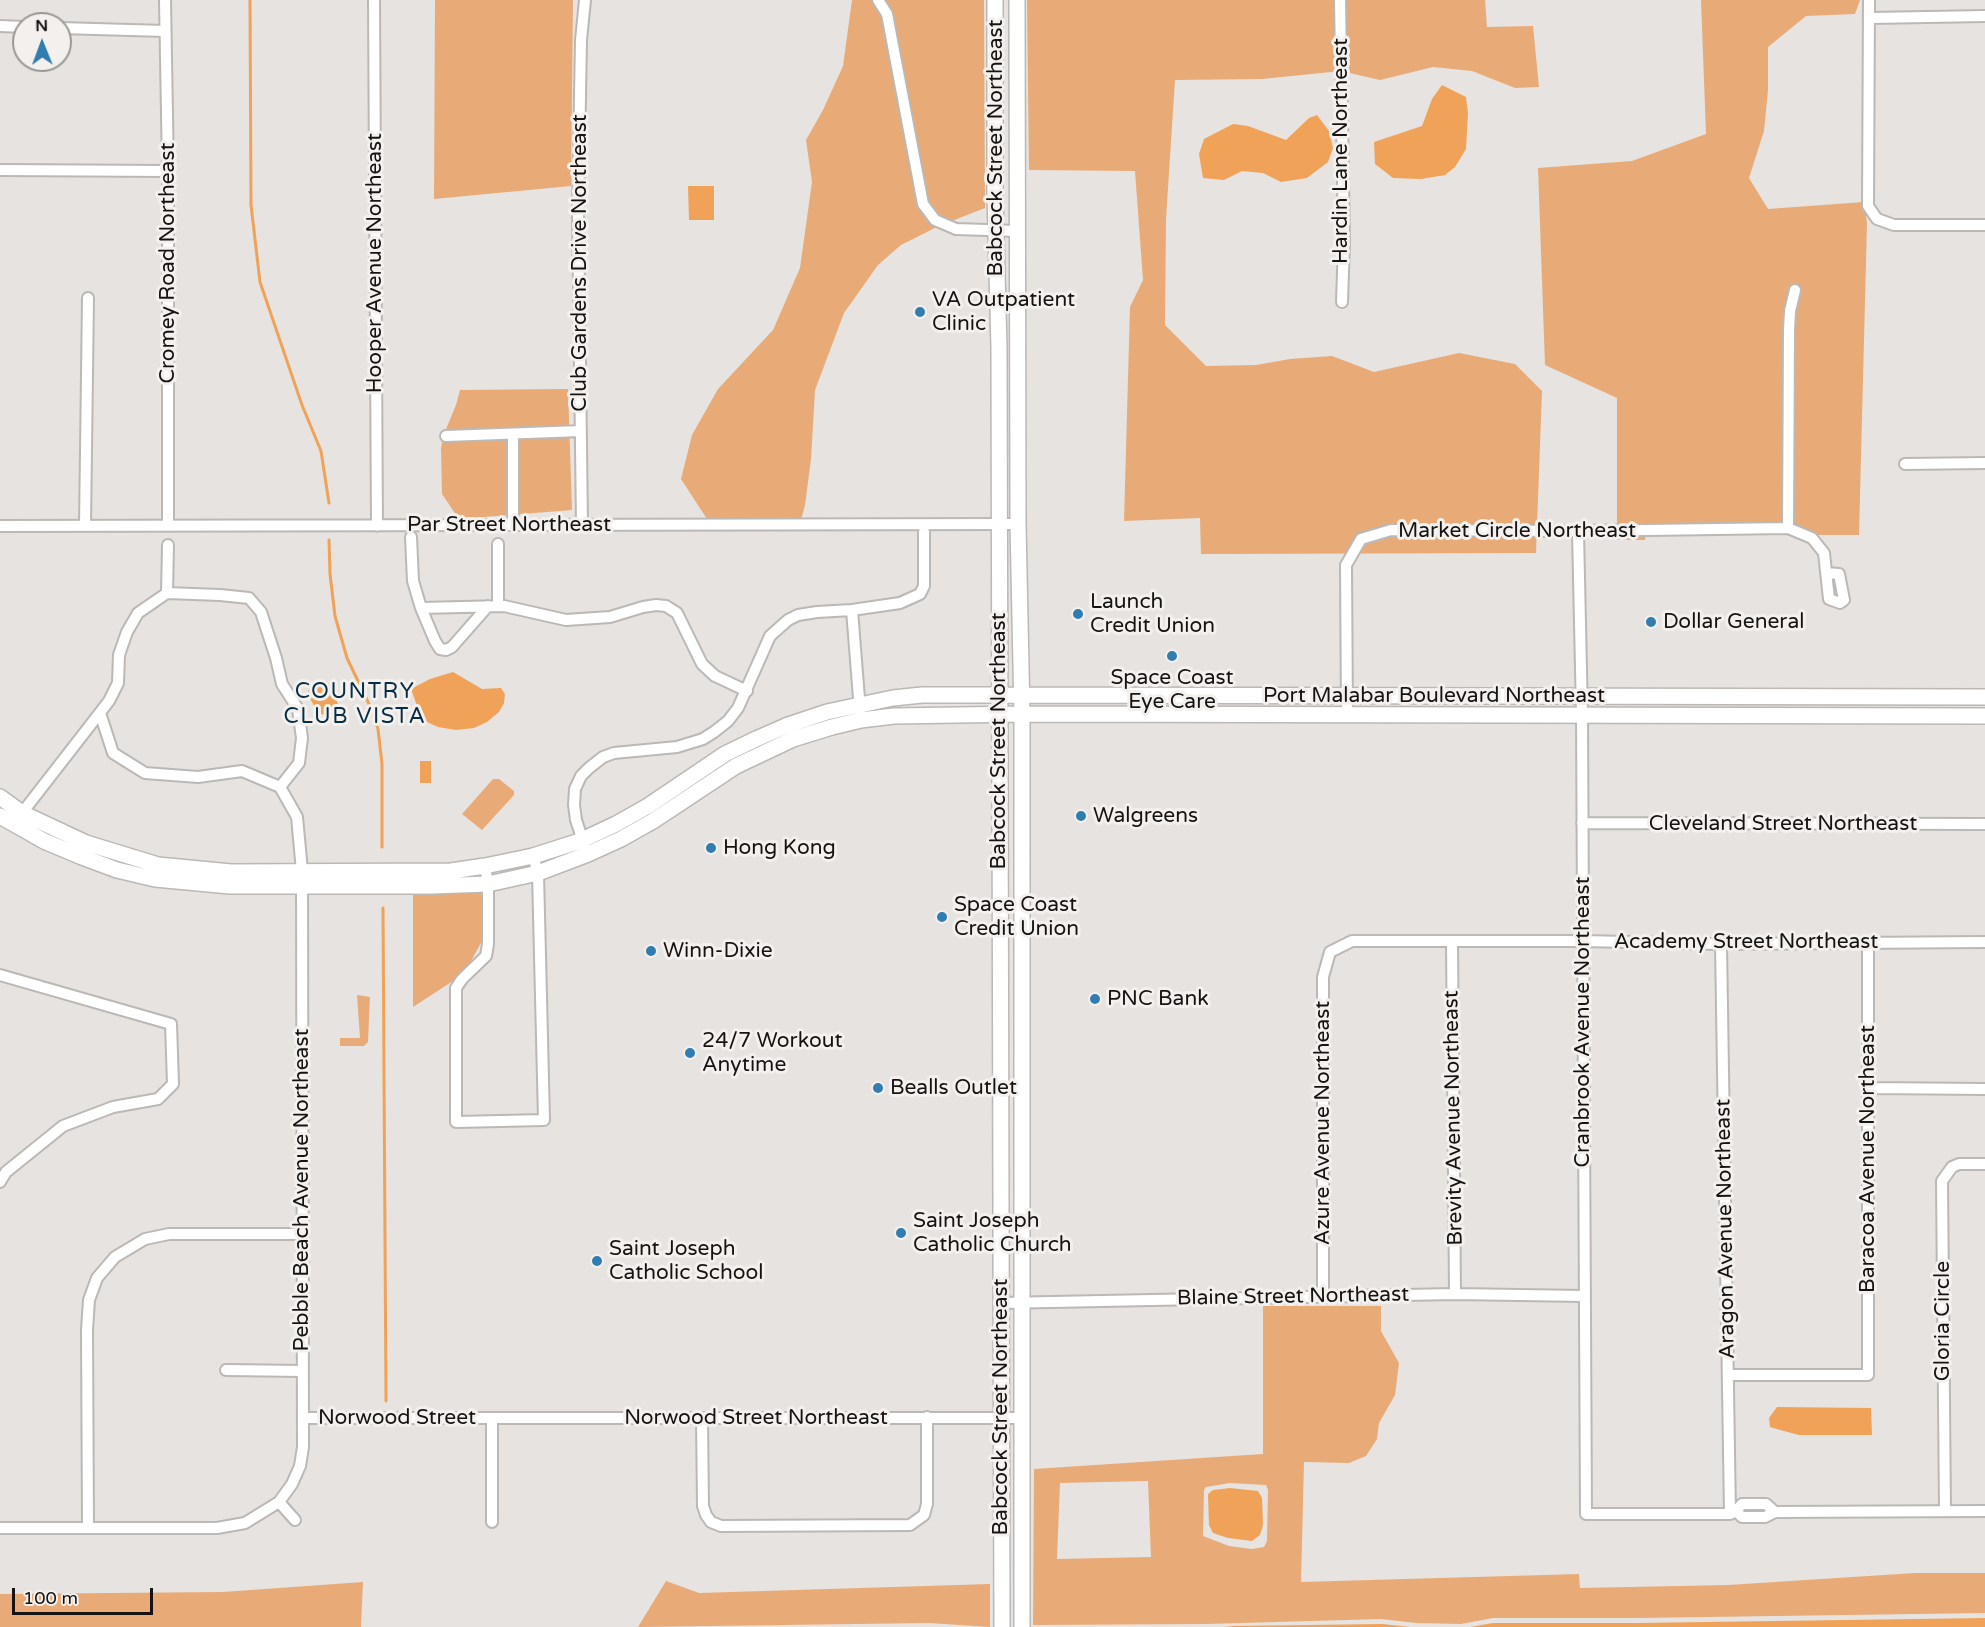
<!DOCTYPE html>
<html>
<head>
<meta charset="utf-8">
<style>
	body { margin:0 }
	#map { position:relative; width:1985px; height:1627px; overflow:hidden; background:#e6e3e0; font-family:"Varela Round",sans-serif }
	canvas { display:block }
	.north { position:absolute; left:12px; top:12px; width:60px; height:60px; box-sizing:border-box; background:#f3f0ed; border:2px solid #9a9896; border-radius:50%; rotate:359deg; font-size:16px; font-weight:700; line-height:24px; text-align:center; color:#151413 }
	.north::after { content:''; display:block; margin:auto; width:21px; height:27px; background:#317db0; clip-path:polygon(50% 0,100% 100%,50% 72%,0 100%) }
	.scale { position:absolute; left:12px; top:1588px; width:141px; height:27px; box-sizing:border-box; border:3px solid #151413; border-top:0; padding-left:8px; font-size:18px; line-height:21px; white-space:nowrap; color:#151413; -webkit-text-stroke:4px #f3f0ed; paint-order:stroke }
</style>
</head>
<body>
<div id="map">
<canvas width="1985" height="1627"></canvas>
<div class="north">N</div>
<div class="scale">100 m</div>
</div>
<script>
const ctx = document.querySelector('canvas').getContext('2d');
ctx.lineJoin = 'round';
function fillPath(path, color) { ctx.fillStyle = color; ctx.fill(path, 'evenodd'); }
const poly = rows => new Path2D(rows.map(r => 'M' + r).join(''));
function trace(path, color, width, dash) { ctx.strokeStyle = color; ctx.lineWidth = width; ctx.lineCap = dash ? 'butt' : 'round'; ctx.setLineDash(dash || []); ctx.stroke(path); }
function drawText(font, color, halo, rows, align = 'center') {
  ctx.font = font + ' "Varela Round",sans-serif'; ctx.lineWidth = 6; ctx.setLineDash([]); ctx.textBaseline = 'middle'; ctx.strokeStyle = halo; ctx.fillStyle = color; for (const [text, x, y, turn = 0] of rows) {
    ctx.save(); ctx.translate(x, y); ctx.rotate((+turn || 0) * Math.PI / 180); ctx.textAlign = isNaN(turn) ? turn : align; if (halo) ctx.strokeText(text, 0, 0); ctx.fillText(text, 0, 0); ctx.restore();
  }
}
fillPath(poly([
	[435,0,573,0,571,186,434,199],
	[852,0,984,0,985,208,939,226,901,245,878,265,844,313,815,390,811,459,805,505,801,520,707,519,681,479,692,435,718,389,773,330,800,268,812,182,806,140,823,110,843,66],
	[1027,0,1485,0,1487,27,1533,26,1539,87,1515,88,1472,71,1433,67,1380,80,1341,71,1262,79,1175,80,1166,219,1165,325,1206,366,1256,365,1290,359,1332,356,1374,372,1459,353,1515,364,1542,391,1536,553,1201,554,1200,518,1124,521,1130,307,1143,280,1135,171,1029,170],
	[1701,0,1860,0,1855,14,1806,16,1768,47,1768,90,1764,131,1749,178,1768,209,1864,202,1867,223,1859,535,1696,535,1646,529,1645,540,1617,540,1617,398,1545,365,1538,168,1632,161,1706,134],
	[568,389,572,510,459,519,442,494,441,448,444,434,456,405,460,390],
	[493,779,499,779,514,791,514,795,482,830,462,814],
	[483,890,483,939,469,965,456,979,413,1007,413,892],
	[357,995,370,997,368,1042,364,1046,340,1046,340,1038,360,1038],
	[1263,1306,1381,1306,1381,1331,1399,1363,1395,1395,1379,1423,1377,1439,1366,1456,1349,1463,1304,1462,1301,1582,1579,1574,1580,1588,1728,1585,1915,1573,1985,1573,1985,1613,1637,1618,1493,1618,1461,1624,1416,1623,1381,1619,1207,1624,1033,1625,1034,1469,1263,1454],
	[1148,1481,1151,1557,1057,1559,1060,1483],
	[1230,1483,1266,1485,1268,1490,1267,1541,1264,1547,1252,1549,1229,1546,1203,1536,1204,1490,1206,1487],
	[666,1581,699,1593,990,1584,990,1627,929,1623,638,1627],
	[363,1582,361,1627,0,1627,0,1594,223,1592]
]), '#e8ab77');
fillPath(poly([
	[1442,85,1466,97,1468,113,1466,149,1455,167,1445,175,1421,179,1393,178,1375,164,1374,142,1422,126,1432,99],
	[1317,115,1329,131,1333,148,1328,162,1307,178,1281,182,1263,173,1242,171,1224,180,1203,178,1199,154,1204,139,1233,124,1248,126,1286,140,1309,118],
	[688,186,714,186,714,220,689,220],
	[453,672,482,689,501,688,505,694,504,703,499,712,487,722,474,728,456,730,438,727,427,722,420,714,411,689,430,679],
	[322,680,327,681,332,688,338,704,337,710,324,715,318,713,307,693,311,686,317,681],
	[420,761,431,761,431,783,420,783],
	[1777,1407,1871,1408,1872,1435,1799,1435,1784,1431,1770,1427,1769,1418],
	[1230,1488,1258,1491,1262,1498,1263,1525,1260,1535,1252,1541,1228,1538,1213,1533,1209,1525,1208,1494,1213,1490],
	[1985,1618,1985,1627,1470,1627,1493,1623,1637,1623],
	[1382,1624,1411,1627,1224,1627,1234,1626]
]), '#f0a258');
trace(poly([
	[250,0,251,205,260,282,302,405,321,451,329,503],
	[329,540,330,574,335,616,347,658,370,706,378,729,382,764,382,847],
	[383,908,386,1401]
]), '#f0a258', 3);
const street = poly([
	[165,0,168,171,168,526],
	[374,0,377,526],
	[878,0,887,14,923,204,935,220,956,229,1017,231],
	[1340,0,1344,242,1342,302],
	[1869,0,1868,206,1877,219,1894,225,1985,225],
	[1870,18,1985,16],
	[0,26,24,27],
	[60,28,165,31],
	[0,170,168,171],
	[513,434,513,525],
	[446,436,581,431],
	[1905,464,1985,463],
	[582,525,578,209,581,40,585,0],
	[0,526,1018,524],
	[85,526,88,298],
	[1788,528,1789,330,1790,311,1795,290],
	[1578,531,1582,715,1586,1514,1730,1514,1736,1511,1742,1504,1766,1504,1775,1512],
	[411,537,413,581,421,608,435,641,440,649,446,650,452,647,488,606],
	[498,544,498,606],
	[167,593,168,545],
	[421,608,504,606,566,620,610,617,643,607,656,605,666,606,677,613,702,664,715,676,747,691],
	[852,610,860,711],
	[1347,715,1346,565,1361,539,1391,530,1578,531,1788,528,1812,538,1824,553,1829,599,1840,603,1844,600,1839,574,1827,573],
	[22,813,109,701,118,683,119,655,127,632,138,613,167,593,220,595,249,598,261,612,276,658,282,684,298,709,299,716,302,738,299,763,280,787],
	[1582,823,1985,824],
	[584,844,576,820,574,805,575,789,581,776,589,768,603,757,614,753,677,747,703,739,714,732,728,721,738,708,770,636,788,620,798,615,817,612,852,610,900,603,920,594,924,586,924,532],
	[485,866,488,884,488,944,486,956,462,979,456,988,456,1122,544,1120,538,873,533,856],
	[1452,941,1455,1294],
	[1721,944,1730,1514],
	[0,975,171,1024,173,1084,158,1099,113,1107,63,1126,6,1172,0,1182],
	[1869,1088,1985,1089],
	[1323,1295,1323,977,1330,952,1352,941,1582,941,1721,944,1985,942],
	[1001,1303,1455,1294,1584,1296],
	[226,1370,303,1371],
	[1728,1375,1868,1375,1868,943],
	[303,1418,1021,1418],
	[492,1418,492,1522],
	[702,1418,703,1506,706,1515,711,1522,721,1526,910,1525,924,1515,927,1504,927,1417],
	[279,1502,295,1520],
	[1736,1511,1742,1517,1765,1517,1775,1512,1985,1511],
	[1945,1511,1942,1181,1952,1167,1959,1164,1985,1164],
	[88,1527,87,1330,89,1300,97,1278,115,1257,145,1239,169,1234,302,1234],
	[0,1528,217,1528,245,1523,279,1502,292,1484,300,1466,303,1447,302,871,297,817,280,787,242,771,198,777,145,773,113,753,100,713]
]);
const secondary = poly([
	[995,0,995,196,999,348,1002,1627],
	[1017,0,1018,524,1022,714,1022,1627],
	[0,797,22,813,86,843,158,865,231,872,451,871,485,866,533,856,580,841,616,824,648,806,725,754,756,739,788,725,827,712,893,698,922,695,999,695,1985,697],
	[0,816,44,841,82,857,117,870,155,879,230,886,433,886,488,884,538,873,588,854,621,839,653,821,736,766,793,739,832,727,861,720,894,716,1022,714,1985,716]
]);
trace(street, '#bbb8b5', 14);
trace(secondary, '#bbb8b5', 18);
trace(street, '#fff', 10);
trace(secondary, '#fff', 15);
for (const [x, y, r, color] of [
	[920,312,6,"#317db0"],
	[1078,614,6,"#317db0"],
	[1651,622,6,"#317db0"],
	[1172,656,6,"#317db0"],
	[1081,816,6,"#317db0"],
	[711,848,6,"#317db0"],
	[942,917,6,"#317db0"],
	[651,951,6,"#317db0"],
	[1095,999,6,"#317db0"],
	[690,1053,6,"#317db0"],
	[878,1088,6,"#317db0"],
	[901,1233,6,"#317db0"],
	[597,1261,6,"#317db0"]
]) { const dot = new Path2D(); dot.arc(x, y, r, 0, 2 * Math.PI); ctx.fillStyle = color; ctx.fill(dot); trace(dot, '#f3f0ed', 2); }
drawText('21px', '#151413', '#f3f0ed', [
	["Babcock Street Northeast",996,148,-90],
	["Hardin Lane Northeast",1341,151,-90],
	["Cromey Road Northeast",168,263,-90],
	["Hooper Avenue Northeast",375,263,-90],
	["Club Gardens Drive Northeast",580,263,-90],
	["Par Street Northeast",509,525],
	["Market Circle Northeast",1517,531],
	["Port Malabar Boulevard Northeast",1434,696],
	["Babcock Street Northeast",999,741,-90],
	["Cleveland Street Northeast",1783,824],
	["Academy Street Northeast",1746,942],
	["Cranbrook Avenue Northeast",1583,1022,-90],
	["Brevity Avenue Northeast",1454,1118,-91],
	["Azure Avenue Northeast",1323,1123,-90],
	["Baracoa Avenue Northeast",1868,1159,-90],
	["Pebble Beach Avenue Northeast",302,1190,-90],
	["Aragon Avenue Northeast",1726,1229,-91],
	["Blaine Street Northeast",1293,1297,-1],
	["Gloria Circle",1943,1321,-90],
	["Babcock Street Northeast",1001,1407,-90],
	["Norwood Street",397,1418],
	["Norwood Street Northeast",756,1418]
]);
drawText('21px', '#151413', '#f3f0ed', [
	["VA Outpatient",932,300],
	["Clinic",932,324],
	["Launch",1090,602],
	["Credit Union",1090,626],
	["Dollar General",1663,622],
	["Space Coast",1172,678,"center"],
	["Eye Care",1172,702,"center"],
	["Walgreens",1093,816],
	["Hong Kong",723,848],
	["Space Coast",954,905],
	["Credit Union",954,929],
	["Winn-Dixie",663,951],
	["PNC Bank",1107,999],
	["24/7 Workout",702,1041],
	["Anytime",702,1065],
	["Bealls Outlet",890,1088],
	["Saint Joseph",913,1221],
	["Catholic Church",913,1245],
	["Saint Joseph",609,1249],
	["Catholic School",609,1273]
], 'left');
ctx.letterSpacing = '1.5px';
drawText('22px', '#072d45', '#f3f0ed', [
	["COUNTRY",355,692],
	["CLUB VISTA",355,717]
]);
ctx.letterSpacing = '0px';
</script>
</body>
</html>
